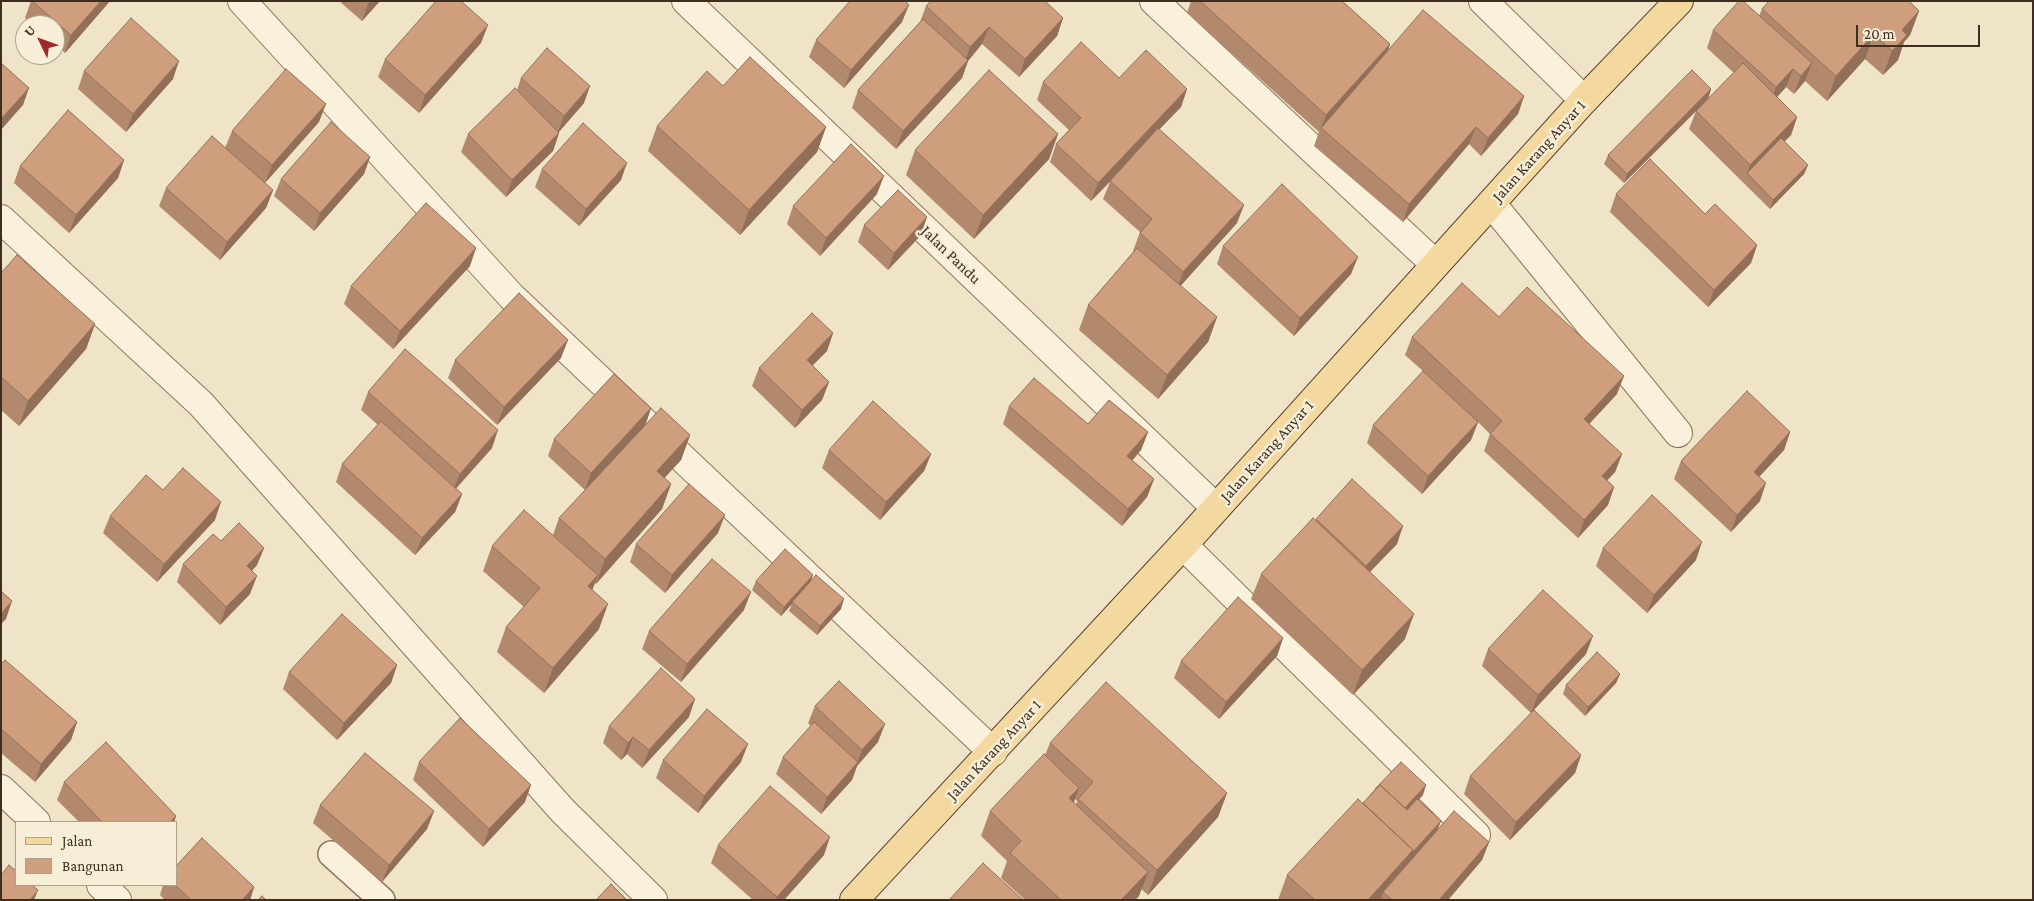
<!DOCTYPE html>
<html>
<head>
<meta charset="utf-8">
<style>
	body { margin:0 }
	#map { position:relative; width:2034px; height:901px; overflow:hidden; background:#f0e4c8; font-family:"Crimson Pro",serif }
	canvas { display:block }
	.frame { position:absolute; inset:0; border:2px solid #3d2e20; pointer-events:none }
	.legend { position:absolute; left:15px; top:821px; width:162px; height:65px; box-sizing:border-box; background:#f7eed8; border:1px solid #ada18e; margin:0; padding:6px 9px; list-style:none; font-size:15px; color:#3d2e20 }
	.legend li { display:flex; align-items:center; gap:10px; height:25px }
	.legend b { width:25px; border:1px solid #ada18e }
	.north { position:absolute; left:15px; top:15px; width:50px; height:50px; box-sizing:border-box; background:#f7eed8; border:1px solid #ada18e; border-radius:50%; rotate:312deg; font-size:14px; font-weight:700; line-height:20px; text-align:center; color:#3d2e20 }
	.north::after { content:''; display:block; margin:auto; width:18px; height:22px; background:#9e2a2b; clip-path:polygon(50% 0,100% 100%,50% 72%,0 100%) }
	.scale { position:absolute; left:1856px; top:25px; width:124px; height:22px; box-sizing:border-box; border:2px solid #3d2e20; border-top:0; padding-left:6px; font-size:15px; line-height:18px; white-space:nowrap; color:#3d2e20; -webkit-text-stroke:4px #f7eed8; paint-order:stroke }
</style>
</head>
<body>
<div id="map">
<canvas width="2034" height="901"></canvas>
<div class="frame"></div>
<ul class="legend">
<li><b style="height:6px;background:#f3d9a0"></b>Jalan</li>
<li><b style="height:14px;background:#cf9f7d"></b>Bangunan</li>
</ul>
<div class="north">U</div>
<div class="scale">20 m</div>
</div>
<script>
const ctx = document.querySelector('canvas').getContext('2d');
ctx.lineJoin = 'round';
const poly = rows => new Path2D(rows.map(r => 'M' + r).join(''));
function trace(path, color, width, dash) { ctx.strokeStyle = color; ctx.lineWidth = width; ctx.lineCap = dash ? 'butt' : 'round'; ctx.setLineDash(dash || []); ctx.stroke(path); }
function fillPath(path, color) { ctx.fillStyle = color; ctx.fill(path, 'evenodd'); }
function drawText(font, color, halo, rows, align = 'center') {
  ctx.font = font + ' "Crimson Pro",serif'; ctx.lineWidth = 5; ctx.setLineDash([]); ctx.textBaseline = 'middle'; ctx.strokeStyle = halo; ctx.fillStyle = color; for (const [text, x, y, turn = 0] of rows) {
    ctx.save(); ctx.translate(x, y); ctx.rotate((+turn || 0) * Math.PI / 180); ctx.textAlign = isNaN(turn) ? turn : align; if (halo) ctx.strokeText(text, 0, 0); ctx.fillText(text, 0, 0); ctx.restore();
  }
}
const lane = poly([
	[331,854,382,900]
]);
const street = poly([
	[242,1,512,297,993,752],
	[686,1,1216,508],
	[1154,1,1435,264],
	[1483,1,1584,100],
	[1492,204,1678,433],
	[1,219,201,404,562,810,653,900],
	[1183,545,1476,835],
	[1,789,36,822],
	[101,885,117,900]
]);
const primary = poly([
	[854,900,1183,545,1584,100,1679,1]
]);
trace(lane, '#8d765c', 28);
trace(street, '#8d765c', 30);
trace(primary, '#5b4430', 30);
trace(lane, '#faf1dc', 25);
trace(street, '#faf1dc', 28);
trace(primary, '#f3d9a0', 28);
fillPath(poly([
	[31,1,110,1,65,53,55,44,55,25,33,25,25,18],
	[339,1,380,1,362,21],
	[1191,1,1342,1,1390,44,1388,51,1524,96,1518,114,1481,156,1469,144,1403,222,1314,146,1319,132,1187,13],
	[926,6,1063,18,1057,36,1019,77,982,44,968,61,962,78,896,149,852,108,858,90,920,22],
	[1762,9,1919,11,1910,35,1904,42,1898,60,1883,75,1865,59,1827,101,1805,81,1794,94,1786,87,1777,97,1797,117,1791,135,1784,142,1808,165,1804,174,1770,209,1689,129,1696,111,1624,183,1604,164,1608,155,1711,89,1708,99,1734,73,1707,48,1713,30,1759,16],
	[902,22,844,88,809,57,816,40],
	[481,43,419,113,378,77,385,59],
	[84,71,173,79,126,132,78,89],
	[521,78,584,103,559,132,559,133,553,151,506,197,461,152,468,134,517,90],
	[1119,78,1187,89,1181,107,1159,129,1237,223,1180,286,1217,317,1208,342,1158,399,1079,330,1088,305,1134,251,1133,251,1140,232,1103,199,1110,182,1091,201,1050,162,1056,144,1069,130,1037,100,1043,82],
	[723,86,826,127,817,152,740,235,648,151,657,126],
	[319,122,265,183,273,190,266,208,220,260,159,206,166,188,225,148,232,131],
	[1058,134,1049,159,974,239,906,175,915,150],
	[370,157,364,174,314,231,274,196,281,179],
	[124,160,118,178,69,233,14,183,20,166],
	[542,169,621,180,579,226,535,187],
	[877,194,820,256,787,224,793,206],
	[1616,194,1705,214,1757,245,1751,263,1708,307,1610,212],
	[864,225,921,235,888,270,858,242],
	[1223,246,1351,274,1294,336,1217,264],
	[470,266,393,349,344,304,351,286],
	[1,273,95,324,86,349,19,426,1,410],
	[1499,317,1617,394,1589,424,1622,454,1615,472,1607,480,1614,487,1608,505,1578,538,1484,451,1490,434,1478,422,1471,440,1422,494,1367,443,1373,425,1423,371,1405,355,1412,337],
	[833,333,827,351,812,366,829,382,822,400,795,428,752,386,759,368],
	[561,358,497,425,448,378,455,360],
	[368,392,492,448,456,489,462,494,455,512,415,555,336,482,342,464,378,425,361,410],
	[1009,406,1088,424,1148,432,1141,450,1132,460,1154,479,1147,497,1122,526,1003,424],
	[651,408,645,426,585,490,548,456,554,439],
	[1790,432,1784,450,1759,477,1760,501,1731,532,1674,479,1681,461],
	[690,435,681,460,664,478,671,484,662,509,596,584,595,583,592,590,599,629,544,693,497,652,506,627,524,607,483,571,492,546,553,535,559,518],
	[829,450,931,454,924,471,880,520,822,468],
	[163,490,215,520,157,582,103,533,110,516],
	[1316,519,1397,544,1370,572,1405,639,1353,695,1251,599,1261,574],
	[718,533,665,593,630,562,636,544],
	[221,541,264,548,257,565,252,571,250,594,220,625,177,582,183,564],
	[1603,548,1696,560,1647,613,1596,566],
	[756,581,811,581,841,609,817,635,789,611,792,604,781,616,752,590],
	[744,610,681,682,642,649,649,631],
	[1283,638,1277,656,1219,719,1174,678,1181,661],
	[1488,649,1586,654,1531,713,1482,666],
	[1,664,77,722,71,740,35,782,1,753],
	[397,665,391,683,337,740,283,689,289,672],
	[1620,674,1616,683,1585,716,1563,694,1566,685],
	[815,706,878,742,857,766,852,780,821,814,776,774,783,757,811,726,808,723],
	[689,717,642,768,627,754,621,760,603,743,609,726],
	[1050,743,1227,793,1218,817,1148,895,1141,889,1139,896,1135,900,1025,900,1001,878,1007,861,981,836,990,811,1045,755],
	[1075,799,1077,801,1076,805,1074,802],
	[1581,755,1575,773,1510,840,1464,794,1470,776],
	[663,760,741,762,698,813,656,778],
	[419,762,525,802,483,847,413,780],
	[64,782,176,816,174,822,79,822,57,800],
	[1375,789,1423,795,1418,800,1438,830,1489,842,1482,860,1448,900,1278,900,1287,875,1363,803],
	[320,805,434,811,427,829,382,882,313,823],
	[718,845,824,855,784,900,753,900,711,863],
	[163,885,176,885,254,887,250,900,165,900,160,895]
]), '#b2896c');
fillPath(poly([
	[101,1,110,1,65,53,71,35],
	[370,1,380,1,362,21,368,4],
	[909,5,902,22,844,88,851,70],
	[1919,11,1910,35,1904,42,1898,60,1883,75,1892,51,1902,30],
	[1063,18,1057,36,1019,77,1025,59],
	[488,25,481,43,419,113,425,95],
	[989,27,982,44,968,61,962,78,896,149,903,131,964,64,970,47],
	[1874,34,1865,59,1827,101,1836,76],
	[1390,44,1384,62,1321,129,1326,115],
	[179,61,173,79,126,132,133,114],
	[1812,63,1805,81,1794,94,1801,76],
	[1793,69,1786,87,1770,105,1776,87],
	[590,86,584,103,557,134,564,116],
	[29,88,23,105,1,130,1,119],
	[1187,89,1181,107,1091,201,1098,183],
	[1711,89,1708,99,1624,183,1627,174],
	[1524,96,1518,114,1481,156,1488,138],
	[326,104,319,122,265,183,272,165],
	[1797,117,1791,135,1750,176,1747,173,1750,165],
	[826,127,817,152,740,235,749,210],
	[1476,127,1469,144,1403,222,1409,204],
	[559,133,553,151,506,197,512,180],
	[1058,134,1049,159,974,239,983,215],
	[370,157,364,174,314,231,320,213],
	[124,160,118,178,69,233,76,215],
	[627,163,621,180,579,226,586,209],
	[1808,165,1804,174,1770,209,1773,200],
	[884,176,877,194,820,256,826,238],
	[273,190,266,208,220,260,227,242],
	[1244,205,1237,223,1177,290,1183,272],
	[927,217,921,235,888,270,894,253],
	[1757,245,1751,263,1708,307,1714,290],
	[476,248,470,266,393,349,400,331],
	[1358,257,1351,274,1294,336,1300,318],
	[1217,317,1208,342,1158,399,1167,375],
	[95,324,86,349,19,426,28,401],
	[833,333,827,351,800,378,807,360],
	[568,340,561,358,497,425,504,407],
	[1624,376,1617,394,1577,437,1584,419],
	[829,382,822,400,795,428,802,410],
	[651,408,645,426,585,490,591,473],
	[1478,422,1471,440,1422,494,1428,476],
	[498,430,492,448,453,491,460,474],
	[1148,432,1141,450,1121,474,1127,456],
	[1790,432,1784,450,1747,490,1754,472],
	[690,435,681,460,648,496,657,471],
	[931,454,924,471,880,520,886,502],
	[1622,454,1615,472,1596,493,1602,476],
	[1154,479,1147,497,1122,526,1128,509],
	[1766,483,1760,501,1731,532,1737,515],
	[671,484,662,509,596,584,605,559],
	[1614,487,1608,505,1578,538,1584,520],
	[462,494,455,512,415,555,422,538],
	[221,502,215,520,157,582,164,564],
	[725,515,718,533,665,593,672,575],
	[1403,526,1397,544,1359,583,1366,566],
	[1702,542,1696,560,1647,613,1654,595],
	[264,548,257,565,240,583,247,566],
	[598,575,589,599,588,586],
	[813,575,810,584,792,602,792,604,781,616,784,607],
	[257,576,250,594,220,625,226,607],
	[751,592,744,610,681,682,687,664],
	[844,599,841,609,817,635,820,626],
	[12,601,6,619,1,624,1,614],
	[608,604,599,629,544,693,553,668],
	[1414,614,1405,639,1353,695,1362,670],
	[1593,636,1586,654,1531,713,1538,695],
	[1283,638,1277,656,1219,719,1226,702],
	[397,665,391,683,337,740,344,723],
	[1620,674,1616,683,1585,716,1588,707],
	[695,699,689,717,642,768,649,750],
	[77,722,71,740,35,782,41,764],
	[885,724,878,742,857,766,852,780,821,814,827,797,857,764,862,750],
	[633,737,627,754,621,760,628,743],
	[748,744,741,762,698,813,704,796],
	[1581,755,1575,773,1510,840,1516,822],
	[531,785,525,802,483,847,489,829],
	[1426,785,1423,795,1398,822,1401,813],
	[1079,788,1070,812,1069,798],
	[1227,793,1218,817,1148,895,1157,870],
	[434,811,427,829,382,882,389,865],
	[176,816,174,822,170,822],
	[1441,821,1434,839,1383,892,1381,900,1368,900,1413,850],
	[830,837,824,855,784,900,776,900,777,897],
	[1489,842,1482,860,1448,900,1439,900],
	[1148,872,1139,896,1135,900,1121,900],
	[254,887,250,900,242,900],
	[38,890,34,900,30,900]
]), '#916f58');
const building = poly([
	[32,1,101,1,71,35,32,1],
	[436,1,461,1,488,25,425,95,385,59,436,1],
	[850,1,905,1,909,5,851,70,816,40,850,1],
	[931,1,1045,1,1063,18,1025,59,989,27,970,47,926,6,931,1],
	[1200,1,1342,1,1390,44,1326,115,1200,1],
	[1739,1,1743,1,1812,63,1801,76,1793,69,1776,87,1713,30,1739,1],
	[1769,1,1909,1,1919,11,1902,30,1907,35,1892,51,1874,34,1836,76,1762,9,1769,1],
	[1423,10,1524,96,1488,138,1476,127,1409,204,1321,128,1423,10],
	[131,18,179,61,133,114,84,71,131,18],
	[923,19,968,60,903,131,858,90,923,19],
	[1081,42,1119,78,1146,50,1187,89,1098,183,1056,144,1081,118,1043,82,1081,42],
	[547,48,590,86,564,116,521,78,547,48],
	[750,57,826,127,749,210,657,126,707,71,723,86,750,57],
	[1,63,29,88,1,119,1,63],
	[1743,63,1797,117,1750,165,1696,111,1743,63],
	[286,69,326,104,272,165,232,131,286,69],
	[989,70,1058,134,983,215,915,150,989,70],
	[1692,70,1711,89,1627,174,1608,155,1692,70],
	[515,88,559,133,512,180,468,134,515,88],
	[68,110,124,160,76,215,20,166,68,110],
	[331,122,370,157,320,213,281,179,331,122],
	[583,123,627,163,586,209,542,169,583,123],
	[1158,128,1244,205,1183,272,1140,233,1152,219,1110,181,1158,128],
	[212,136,273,190,227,242,166,188,212,136],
	[1781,138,1808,165,1773,200,1747,173,1781,138],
	[851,144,884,176,826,238,793,206,851,144],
	[1650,159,1705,214,1715,204,1757,245,1714,290,1616,194,1650,159],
	[1282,184,1358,257,1300,318,1223,246,1282,184],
	[898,190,927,217,894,253,864,225,898,190],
	[426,203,476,248,400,331,351,286,426,203],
	[1137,248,1217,317,1167,375,1088,305,1137,248],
	[17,255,95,324,28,401,1,377,1,273,17,255],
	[1462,283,1499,317,1527,287,1624,376,1584,419,1622,454,1602,476,1614,487,1584,520,1490,434,1502,421,1412,337,1462,283],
	[519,293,568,340,504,407,455,360,519,293],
	[812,313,833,333,807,360,829,382,802,410,759,368,812,313],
	[405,349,498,430,460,474,368,392,405,349],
	[1423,371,1478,422,1428,476,1373,425,1423,371],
	[614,374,651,408,591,473,554,439,614,374],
	[1034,378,1088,424,1109,400,1148,432,1127,456,1154,479,1128,509,1009,406,1034,378],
	[1747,391,1790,432,1754,472,1766,483,1737,515,1681,461,1747,391],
	[873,401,931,454,886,502,829,450,873,401],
	[661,408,690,435,657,471,671,484,605,559,559,518,661,408],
	[381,421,462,494,422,538,342,464,381,421],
	[183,468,221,502,164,564,110,516,146,475,163,490,183,468],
	[1352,479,1403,526,1366,566,1316,519,1352,479],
	[689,484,725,515,672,575,636,544,689,484],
	[1652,495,1702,542,1654,595,1603,548,1652,495],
	[524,510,598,575,588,586,608,604,553,668,506,627,540,588,492,546,524,510],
	[1313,518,1414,614,1362,670,1261,574,1313,518],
	[239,523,264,548,247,566,257,576,226,607,183,564,213,534,221,541,239,523],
	[785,549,813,575,784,607,756,581,785,549],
	[712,559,751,592,687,664,649,631,712,559],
	[816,575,844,599,820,626,792,602,816,575],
	[1543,590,1593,636,1538,695,1488,649,1543,590],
	[1,591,12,601,1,614,1,591],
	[1238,597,1283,638,1226,702,1181,661,1238,597],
	[342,614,397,665,344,723,289,672,342,614],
	[1597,652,1620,674,1588,707,1566,685,1597,652],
	[5,660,77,722,41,764,1,729,1,664,5,660],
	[661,668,695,699,649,750,633,737,628,743,609,726,661,668],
	[839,681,885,724,862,750,815,706,839,681],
	[1106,682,1227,793,1157,870,1078,799,1093,782,1050,743,1106,682],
	[707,709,748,744,704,796,663,760,707,709],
	[1534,710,1581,755,1516,822,1470,776,1534,710],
	[460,718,531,785,489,829,419,762,460,718],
	[814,722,858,762,827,797,783,757,814,722],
	[106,742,176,816,170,822,102,822,64,782,106,742],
	[365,753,434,811,389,865,320,805,365,753],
	[1044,754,1079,788,1069,798,1148,872,1121,900,1061,900,1010,853,1021,841,990,811,1044,754],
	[1401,762,1426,785,1405,808,1380,785,1375,789,1401,762],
	[1380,785,1407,810,1417,799,1441,821,1413,852,1413,850,1363,803,1380,785],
	[770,786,830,837,777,897,718,845,770,786],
	[1358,799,1413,850,1368,900,1315,900,1287,875,1358,799],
	[1454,811,1489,842,1439,900,1392,900,1383,892,1454,811],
	[202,838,254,887,242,900,191,900,175,885,176,885,176,866,202,838],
	[983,863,1023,900,949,900,983,863],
	[9,865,16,871,16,885,32,885,38,890,30,900,1,900,1,875,9,865],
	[611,884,627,900,596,900,611,884],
	[262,896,266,900,258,900,262,896]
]);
fillPath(building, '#cf9f7d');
trace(building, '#916f58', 1);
drawText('16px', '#3d2e20', '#f7eed8', [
	["Jalan Karang Anyar 1",1539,151,-48],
	["Jalan Pandu",951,255,44],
	["Jalan Karang Anyar 1",1267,451,-48],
	["Jalan Karang Anyar 1",994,750,-47]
]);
</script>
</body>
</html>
